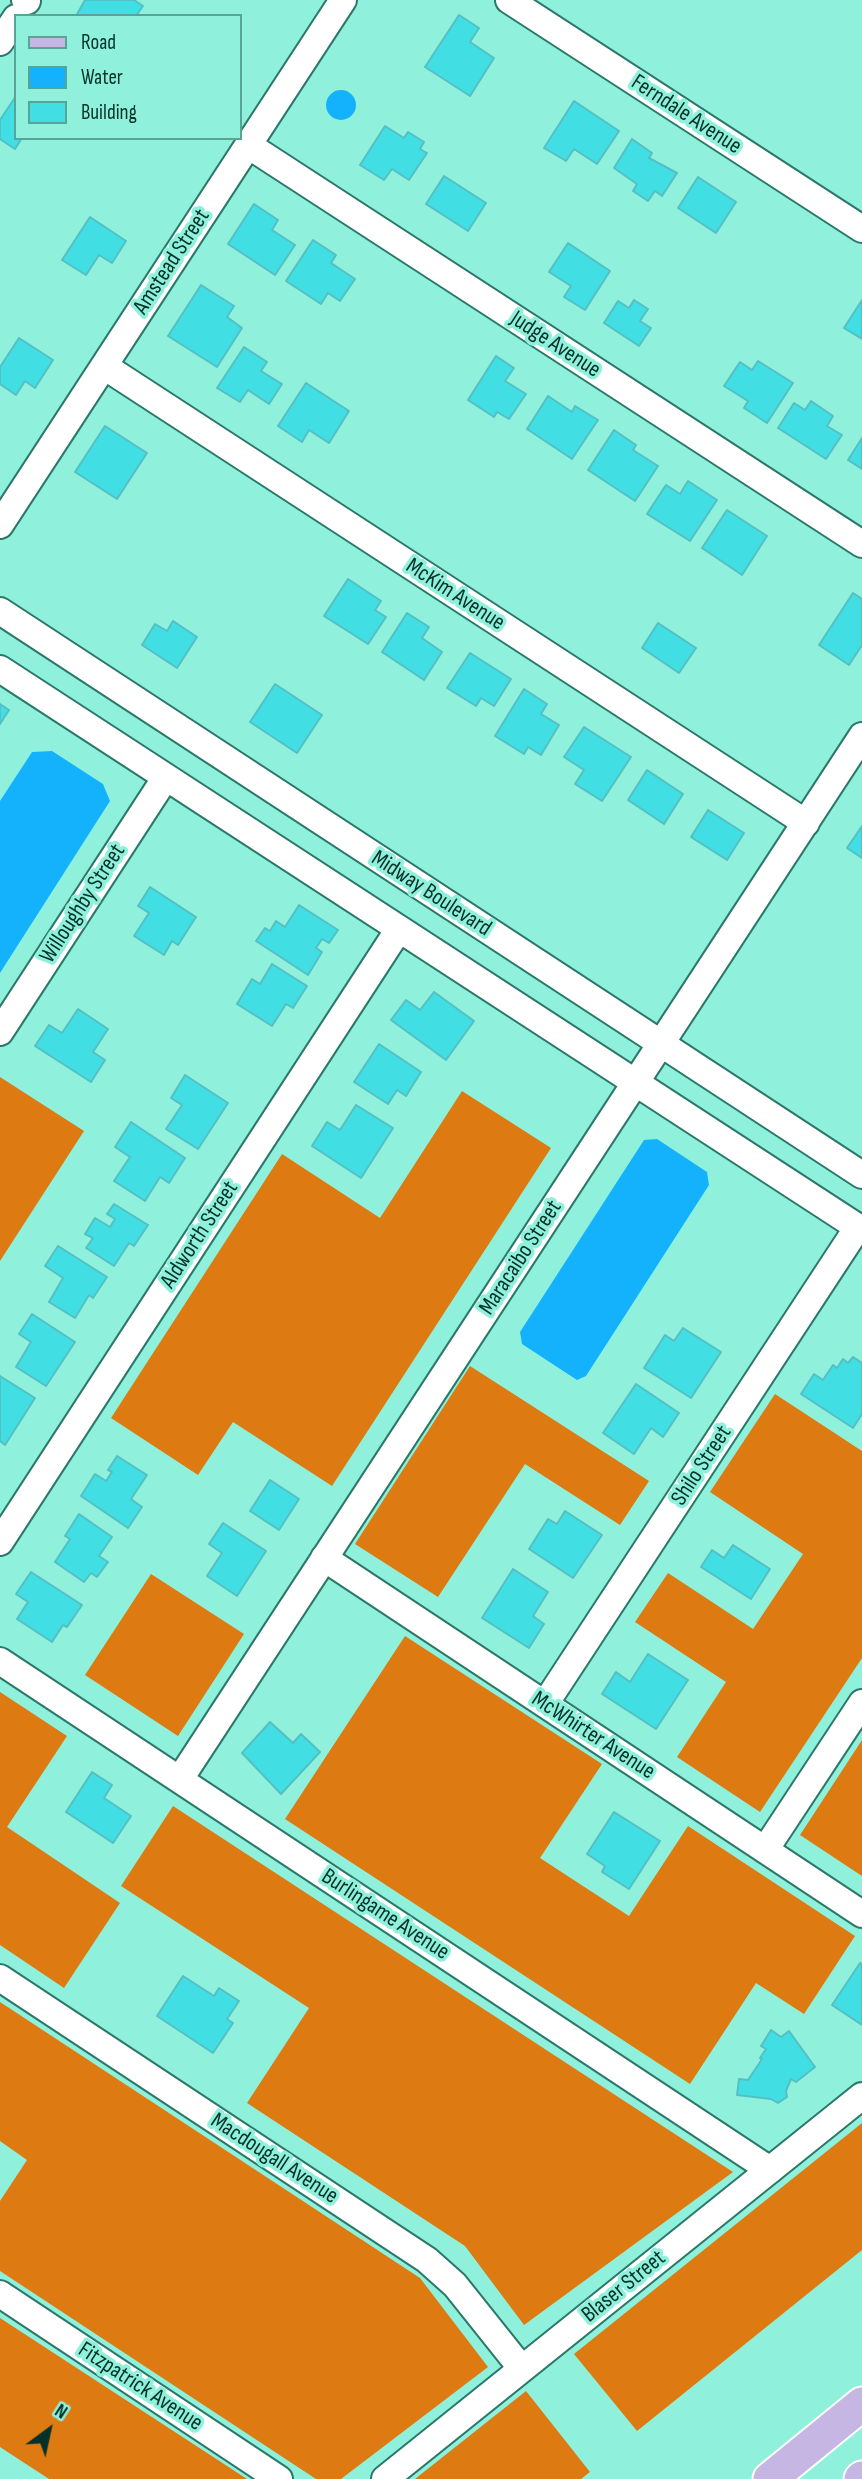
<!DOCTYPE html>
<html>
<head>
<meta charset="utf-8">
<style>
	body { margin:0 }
	#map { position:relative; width:862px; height:2479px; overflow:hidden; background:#8ff1db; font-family:"Sofia Sans Condensed",sans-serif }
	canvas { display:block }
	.legend { position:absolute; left:14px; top:14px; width:228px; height:126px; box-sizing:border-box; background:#8ff1db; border:2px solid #57a594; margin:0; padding:9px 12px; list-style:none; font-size:21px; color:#04322a }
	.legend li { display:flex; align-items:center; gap:14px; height:35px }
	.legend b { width:35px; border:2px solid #57a594 }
	.north { position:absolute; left:14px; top:2395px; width:70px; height:70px; -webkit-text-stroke:5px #8ff1db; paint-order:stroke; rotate:33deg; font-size:19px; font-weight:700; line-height:28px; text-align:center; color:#04322a }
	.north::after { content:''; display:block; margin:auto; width:24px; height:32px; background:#04322a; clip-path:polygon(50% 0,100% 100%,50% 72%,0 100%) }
</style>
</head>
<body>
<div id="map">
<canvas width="862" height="2479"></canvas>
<ul class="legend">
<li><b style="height:9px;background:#c5b6e4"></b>Road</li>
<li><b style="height:19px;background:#14b2fd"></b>Water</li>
<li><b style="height:19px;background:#41dee3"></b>Building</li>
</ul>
<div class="north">N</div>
</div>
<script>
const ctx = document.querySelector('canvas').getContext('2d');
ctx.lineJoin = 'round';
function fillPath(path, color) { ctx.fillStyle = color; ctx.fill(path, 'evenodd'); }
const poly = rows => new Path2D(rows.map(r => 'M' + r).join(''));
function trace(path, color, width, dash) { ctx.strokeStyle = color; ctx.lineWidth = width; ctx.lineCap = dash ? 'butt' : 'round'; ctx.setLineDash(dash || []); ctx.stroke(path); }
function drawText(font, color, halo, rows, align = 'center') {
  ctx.font = font + ' "Sofia Sans Condensed",sans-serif'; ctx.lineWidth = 7; ctx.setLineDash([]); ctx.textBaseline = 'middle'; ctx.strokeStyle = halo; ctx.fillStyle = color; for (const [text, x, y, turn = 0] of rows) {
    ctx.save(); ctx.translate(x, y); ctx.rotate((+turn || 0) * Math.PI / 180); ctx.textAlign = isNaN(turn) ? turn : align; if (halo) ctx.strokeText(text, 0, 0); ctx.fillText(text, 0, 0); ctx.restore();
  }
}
fillPath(poly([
	[0,1077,84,1131,0,1261],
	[462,1091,551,1148,332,1486,233,1422,198,1475,111,1418,282,1154,380,1218],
	[470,1366,649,1481,620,1525,525,1464,438,1597,355,1544],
	[775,1394,862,1451,862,1658,760,1812,677,1757,726,1682,635,1622,668,1573,753,1629,803,1554,710,1492],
	[151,1574,244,1634,178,1736,85,1675],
	[405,1636,602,1764,540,1858,629,1916,688,1826,855,1936,804,2014,756,1983,690,2084,285,1819],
	[0,1692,67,1736,7,1827,120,1903,64,1988,0,1945],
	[862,1740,862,1876,800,1835],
	[173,1806,733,2172,524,2325,465,2246,247,2103,309,2008,121,1886],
	[0,2002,420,2278,488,2367,341,2479,316,2479,0,2271,0,2201,27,2160,0,2141],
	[862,2123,862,2250,637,2431,574,2354],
	[0,2318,247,2479,49,2479,0,2447],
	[526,2391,590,2472,581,2479,415,2479]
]), '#dd7a11');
fillPath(poly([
	'326 105a15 15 0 1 1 30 0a15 15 0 1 1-30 0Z',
	[52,751,103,784,110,801,0,973,0,801,32,752],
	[657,1139,707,1172,709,1185,586,1376,577,1380,522,1344,520,1332,644,1140]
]), '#14b2fd');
const building = poly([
	[85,0,134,0,143,6,136,16,76,16,85,0],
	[459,15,479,28,470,42,494,58,470,96,425,67,459,15],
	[16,96,16,138,22,138,15,149,0,139,0,120,16,96],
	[574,101,619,131,597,164,574,149,566,161,544,148,574,101],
	[385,126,404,138,408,132,424,142,420,149,427,153,409,180,392,169,384,180,360,165,385,126],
	[632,139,652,153,649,158,677,173,662,196,655,191,648,201,633,191,637,184,614,168,632,139],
	[444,176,486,203,468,231,426,204,444,176],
	[698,177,736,202,716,233,678,208,698,177],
	[254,204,278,220,272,230,295,245,275,275,228,244,254,204],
	[90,217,126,241,112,263,99,255,86,275,62,260,90,217],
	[313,240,336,255,331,263,355,279,340,301,328,293,321,304,286,281,313,240],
	[568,243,610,271,585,310,564,297,571,286,549,272,568,243],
	[201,285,234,306,227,317,242,328,217,367,168,336,201,285],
	[634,300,648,309,640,321,651,328,639,346,604,323,618,301,629,308,634,300],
	[862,300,862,339,844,328,862,300],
	[19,338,53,360,35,388,25,381,16,395,0,384,0,367,19,338],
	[244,347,267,362,261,371,282,384,269,404,248,390,240,402,217,388,244,347],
	[496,356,514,368,505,381,526,394,509,419,497,412,494,417,468,400,496,356],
	[758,361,793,383,767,423,744,408,748,401,724,386,740,362,752,370,758,361],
	[306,383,349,411,329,443,309,430,302,442,278,426,306,383],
	[548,396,572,412,575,406,598,420,572,459,527,429,548,396],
	[811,401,833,416,827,426,842,435,826,459,778,428,794,403,805,410,811,401],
	[105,426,147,453,117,499,75,472,105,426],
	[614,430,636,445,633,450,658,466,635,501,588,470,614,430],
	[862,438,862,469,848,460,862,438],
	[688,481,717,500,690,541,647,514,666,485,680,494,688,481],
	[727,510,767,536,742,575,702,548,727,510],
	[348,579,381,601,375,610,386,617,368,644,324,616,348,579],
	[853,593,862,599,862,645,849,665,819,645,853,593],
	[407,613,429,627,422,638,442,652,424,680,382,652,407,613],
	[173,621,197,637,177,668,142,645,155,624,167,631,173,621],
	[658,623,696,648,679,673,642,648,658,623],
	[470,653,511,679,494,706,481,698,476,706,447,688,470,653],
	[275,684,322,715,297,753,250,722,275,684],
	[524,689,547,704,541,714,559,725,541,755,528,747,524,754,495,736,524,689],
	[0,704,9,710,0,724,0,704],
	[584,727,631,757,602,801,575,784,584,770,564,757,584,727],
	[647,770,683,794,664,824,628,800,647,770],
	[708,810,744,833,727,860,691,837,708,810],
	[862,826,862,858,847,848,862,826],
	[150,887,196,917,178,945,172,941,164,955,134,936,149,913,138,906,150,887],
	[299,905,338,930,329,943,322,939,316,948,322,952,308,975,256,941,265,928,270,931,276,921,285,927,299,905],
	[272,964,307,986,293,1008,286,1004,272,1026,237,1004,252,979,260,984,272,964],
	[434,992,474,1021,446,1060,391,1020,406,1000,420,1010,434,992],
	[78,1009,108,1029,93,1052,105,1060,91,1082,35,1046,49,1025,62,1033,78,1009],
	[379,1044,421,1072,406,1096,397,1090,388,1104,354,1082,379,1044],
	[185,1075,228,1103,198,1149,166,1129,182,1105,171,1098,185,1075],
	[356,1105,393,1128,361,1178,312,1146,327,1122,340,1130,356,1105],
	[131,1122,185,1158,169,1183,160,1177,145,1201,114,1181,130,1157,115,1147,131,1122],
	[114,1204,148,1225,134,1246,129,1243,114,1266,86,1248,93,1238,85,1234,95,1218,110,1227,115,1219,107,1214,114,1204],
	[58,1246,107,1277,93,1298,89,1295,75,1318,49,1302,63,1278,45,1266,58,1246],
	[32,1314,75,1342,46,1386,16,1367,31,1342,19,1334,32,1314],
	[683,1328,721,1352,691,1398,644,1368,665,1335,674,1341,683,1328],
	[853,1357,862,1363,862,1414,853,1428,801,1394,814,1374,823,1380,833,1365,837,1368,843,1359,848,1363,853,1357],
	[0,1376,35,1398,5,1445,0,1441,0,1376],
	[636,1384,679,1413,663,1437,651,1428,634,1454,603,1433,636,1384],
	[117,1456,147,1475,131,1499,142,1507,128,1528,81,1496,95,1474,106,1481,112,1472,108,1470,117,1456],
	[270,1480,299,1499,279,1530,250,1511,270,1480],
	[565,1511,602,1535,573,1578,529,1549,548,1519,557,1524,565,1511],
	[79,1514,112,1537,99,1556,108,1562,97,1577,91,1573,84,1582,55,1562,70,1539,65,1536,79,1514],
	[223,1523,266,1551,237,1596,207,1576,222,1553,209,1544,223,1523],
	[733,1545,770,1569,751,1599,701,1567,712,1550,724,1558,733,1545],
	[513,1569,548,1592,533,1616,544,1624,529,1648,482,1618,513,1569],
	[31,1572,82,1605,67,1627,63,1625,52,1642,17,1619,28,1602,16,1594,31,1572],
	[648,1654,688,1680,656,1729,602,1694,616,1672,630,1682,648,1654],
	[270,1722,293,1743,301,1734,320,1752,281,1794,242,1753,270,1722],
	[92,1772,112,1785,104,1798,131,1816,113,1843,66,1812,92,1772],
	[614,1812,660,1841,629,1889,602,1872,605,1866,587,1854,614,1812],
	[860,1963,862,1964,862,2025,832,2005,860,1963],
	[183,1976,214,1996,219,1988,239,2001,227,2019,233,2023,213,2053,157,2016,183,1976],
	[771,2030,781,2037,789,2031,815,2067,796,2082,791,2079,786,2091,787,2097,778,2103,771,2099,737,2095,739,2079,748,2080,762,2059,760,2058,766,2049,761,2046,771,2030]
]);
fillPath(building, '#41dee3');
trace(building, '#55c0c4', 2);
const minor = poly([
	[25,0,27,1],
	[509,0,862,229],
	[0,42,16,18],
	[248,145,862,544],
	[104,366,806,823],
	[0,525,343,0],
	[0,611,862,1175],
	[0,669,862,1230],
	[0,1032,166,777],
	[0,1542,399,929],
	[324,1558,862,1914],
	[0,1661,770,2170],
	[545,1704,858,1227],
	[180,1779,862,736],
	[765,1850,862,1703],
	[0,1978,427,2260,455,2285,522,2369],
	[0,2294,279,2479],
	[385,2479,862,2096]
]);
const major = poly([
	[770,2479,862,2404],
	[861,2479,862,2478]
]);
trace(minor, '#2b7769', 30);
trace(major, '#fff', 37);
trace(minor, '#fff', 26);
trace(major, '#c5b6e4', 33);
drawText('23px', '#04322a', '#8ff1db', [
	["Ferndale Avenue",686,115,33],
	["Amstead Street",172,262,-57],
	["Judge Avenue",555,345,33],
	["McKim Avenue",455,595,33],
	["Midway Boulevard",431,894,33],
	["Willoughby Street",83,904,-57],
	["Aldworth Street",200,1235,-57],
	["Maracaibo Street",521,1258,-57],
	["Shilo Street",702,1466,-57],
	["McWhirter Avenue",593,1736,33],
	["Burlingame Avenue",385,1915,33],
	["Macdougall Avenue",274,2159,33],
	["Blaser Street",624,2287,-39],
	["Fitzpatrick Avenue",140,2387,33]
]);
</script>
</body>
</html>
